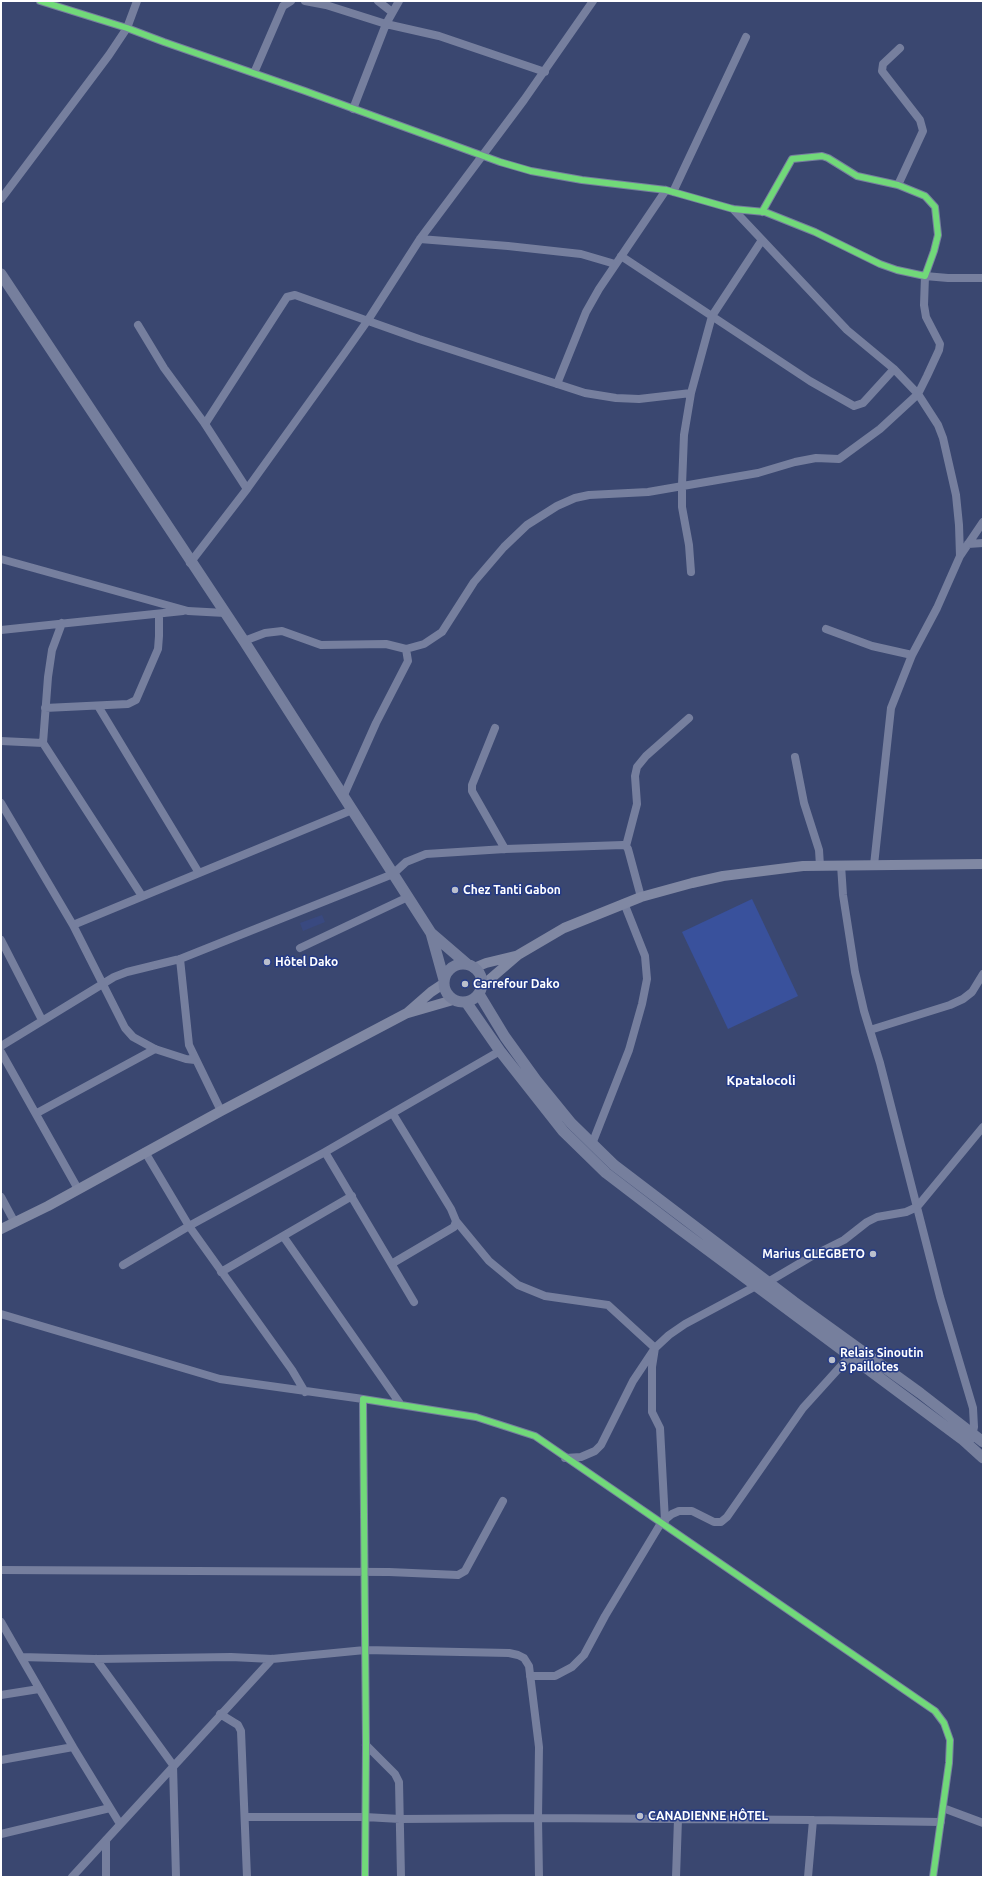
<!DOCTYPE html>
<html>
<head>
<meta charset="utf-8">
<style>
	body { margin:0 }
	#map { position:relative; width:984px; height:1878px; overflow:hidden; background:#3a4770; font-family:Ubuntu,sans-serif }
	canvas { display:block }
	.frame { position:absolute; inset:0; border:2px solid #fff; pointer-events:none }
</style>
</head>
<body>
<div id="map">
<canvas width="984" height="1878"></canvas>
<div class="frame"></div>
</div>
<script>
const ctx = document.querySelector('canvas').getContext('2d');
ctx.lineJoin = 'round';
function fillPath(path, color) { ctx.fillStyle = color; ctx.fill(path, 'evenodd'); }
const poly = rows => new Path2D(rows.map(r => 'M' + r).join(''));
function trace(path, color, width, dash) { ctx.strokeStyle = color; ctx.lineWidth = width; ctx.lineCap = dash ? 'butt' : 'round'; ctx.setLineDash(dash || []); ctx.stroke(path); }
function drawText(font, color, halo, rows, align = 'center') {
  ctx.font = font + ' Ubuntu,sans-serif'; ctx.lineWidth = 3; ctx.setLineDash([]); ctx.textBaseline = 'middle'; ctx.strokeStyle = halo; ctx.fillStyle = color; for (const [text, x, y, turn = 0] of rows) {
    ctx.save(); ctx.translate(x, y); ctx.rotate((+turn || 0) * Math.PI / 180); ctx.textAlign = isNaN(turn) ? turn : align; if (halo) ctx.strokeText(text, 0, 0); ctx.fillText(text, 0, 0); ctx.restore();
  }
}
fillPath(poly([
	[752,899,798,996,728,1029,682,932]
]), '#39519c');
fillPath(poly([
	[322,915,325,922,303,931,300,923]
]), '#394980');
trace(poly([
	[40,1,127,28,164,42,305,91,500,162,531,171,582,180,666,190,733,209,765,212,815,232,880,264,897,270,925,276,934,251,938,235,935,207,925,196,898,185,857,176,828,158,822,156,792,159,762,212],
	[305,1,326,5,386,24,399,1],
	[378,1,392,12],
	[254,73,283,6,291,1],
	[353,109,386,24,439,36,545,72],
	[898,185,923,131,920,120,882,71,883,64,900,48],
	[673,192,746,37],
	[1,199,109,55,127,28,137,1],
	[733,209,847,330,894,369,918,394,938,425,943,438,956,495,959,525,960,556,937,608,912,655,891,708,874,865],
	[420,239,508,246,581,254,615,264],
	[621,256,810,381,854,406,863,403,894,369],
	[138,325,164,368,205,424,247,489],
	[557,384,586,312,599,289,666,190],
	[205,424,287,297,295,295,419,339,585,393,616,398,639,399,691,393],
	[968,544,983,543],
	[960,556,983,522],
	[1,559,188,611,225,613],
	[190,563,247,489,344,354,368,320,420,239,524,100,593,1],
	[691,572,689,545,682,507,682,485,684,435,691,393,712,316,762,240],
	[62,623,52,650,48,677,43,743,142,896],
	[826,629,872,646,912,655],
	[1,630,183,611],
	[244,641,265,633,282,631,321,645,386,644,406,649,408,661,376,723,343,797],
	[406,649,424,644,442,632,474,582,504,547,527,525,557,506,575,498,589,495,648,492,758,473,795,462,816,458,839,459,880,429,918,394,927,376,939,350,940,344,926,317,924,305,925,276,948,278,983,278],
	[98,706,199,873],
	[45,708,128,704,136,700,158,649,159,636,159,614],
	[495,728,472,785,472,791,505,849],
	[1,741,43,743],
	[795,757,804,803,819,850,820,866],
	[1,803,73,925,125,1028,133,1037,155,1049,186,1059,195,1060],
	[626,846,637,804,635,776,637,767,646,756,689,718],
	[841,865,843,895,855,972,864,1011,880,1063,940,1297,973,1408,974,1427,971,1439],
	[73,925,352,810],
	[1,940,42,1020],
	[300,948,408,897],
	[180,959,189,1045,221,1111],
	[870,1030,950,1005,963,999,972,992,983,974],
	[1,1046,114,977,127,972,180,959,393,874,406,862,426,854,505,849,623,845,626,846,628,849,641,897],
	[1,1052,78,1189],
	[37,1113,155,1049],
	[393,1114,451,1209,456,1221,454,1227,393,1263],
	[592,1144,629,1050,642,1004,647,979,645,956,624,903],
	[145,1152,189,1226,292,1370,305,1392],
	[325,1152,414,1302],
	[1,1197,15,1223],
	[456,1221,489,1261,518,1285,545,1296,608,1305,655,1348,652,1367,652,1412,660,1428,665,1521],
	[283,1236,401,1405],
	[123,1265,189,1226,325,1152,500,1051],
	[221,1272,352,1196],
	[768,1282,812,1256,844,1240,867,1222,877,1217,906,1212,917,1207,983,1127],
	[1,1314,220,1379,363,1399],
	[565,1458,581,1457,595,1451,601,1445,633,1381,655,1348,669,1335,685,1324,756,1286],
	[1,1570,389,1572,458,1575,465,1571,503,1501],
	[1,1622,21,1657,96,1659,231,1657,272,1659,365,1650,509,1653,518,1655,524,1658,529,1666,539,1747,538,1818,539,1877],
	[21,1657,73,1747,120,1824],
	[96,1659,173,1765,176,1877],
	[530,1676,555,1676,572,1667,584,1655,605,1616,661,1523,672,1514,679,1511,692,1511,714,1522,721,1522,727,1517,803,1408,850,1356],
	[1,1695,39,1689],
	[220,1714,238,1725,241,1731,247,1877],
	[366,1745,395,1774,399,1782,401,1877],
	[1,1760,73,1747],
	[943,1808,983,1823],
	[245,1817,365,1817,400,1819,538,1818,813,1820,941,1822],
	[1,1834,110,1808],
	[106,1840,106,1877],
	[72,1877,272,1659],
	[365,1877,366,1745,363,1399,476,1417,535,1436,935,1711,944,1723,950,1740,949,1763,933,1877],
	[676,1877,678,1819],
	[808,1877,813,1820]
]), '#767f9e', 8);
trace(poly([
	[474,968,486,963,515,956],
	[482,986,518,955,564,928,641,897,692,883,723,876,803,866,983,864],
	[408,1013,453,1000],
	[1,1229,48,1206,221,1111,407,1013,431,992,443,984]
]), '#8088a3', 10);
trace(poly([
	[1,274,244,641,431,933,467,964],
	[431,933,444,980],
	'444 983a19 19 0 1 1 38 0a19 19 0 1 1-38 0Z',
	[479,994,505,1037,536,1080,571,1123,614,1165,794,1302,920,1393,983,1442],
	[466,1002,500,1051,563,1131,606,1173,678,1228,962,1439,983,1458]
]), '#767f9d', 11);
trace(poly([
	[40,1,127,28,164,42,305,91,500,162,531,171,582,180,666,190,733,209,765,212,815,232,880,264,897,270,925,276,934,251,938,235,935,207,925,196,898,185,857,176,828,158,822,156,792,159,762,212],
	[365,1877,366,1745,363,1399,476,1417,535,1436,935,1711,944,1723,950,1740,949,1763,933,1877]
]), '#71d979', 6);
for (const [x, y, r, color] of [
	[455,890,4,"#babfcd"],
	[267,962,4,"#babfcd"],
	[465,984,4,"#babfcd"],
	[873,1254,4,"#babfcd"],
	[832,1360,4,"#babfcd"],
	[640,1816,4,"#babfcd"]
]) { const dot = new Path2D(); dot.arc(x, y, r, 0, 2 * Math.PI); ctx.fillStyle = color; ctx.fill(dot); trace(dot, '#243a86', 1.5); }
drawText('bold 12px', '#fff', '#243a86', [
	["Chez Tanti Gabon",463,890],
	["Hôtel Dako",275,962],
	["Carrefour Dako",473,984],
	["Marius GLEGBETO",865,1254,"right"],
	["Relais Sinoutin",840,1353],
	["3 paillotes",840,1367],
	["CANADIENNE HÔTEL",648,1816]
], 'left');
drawText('bold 13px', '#fff', '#243a86', [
	["Kpatalocoli",761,1081]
]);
</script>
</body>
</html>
